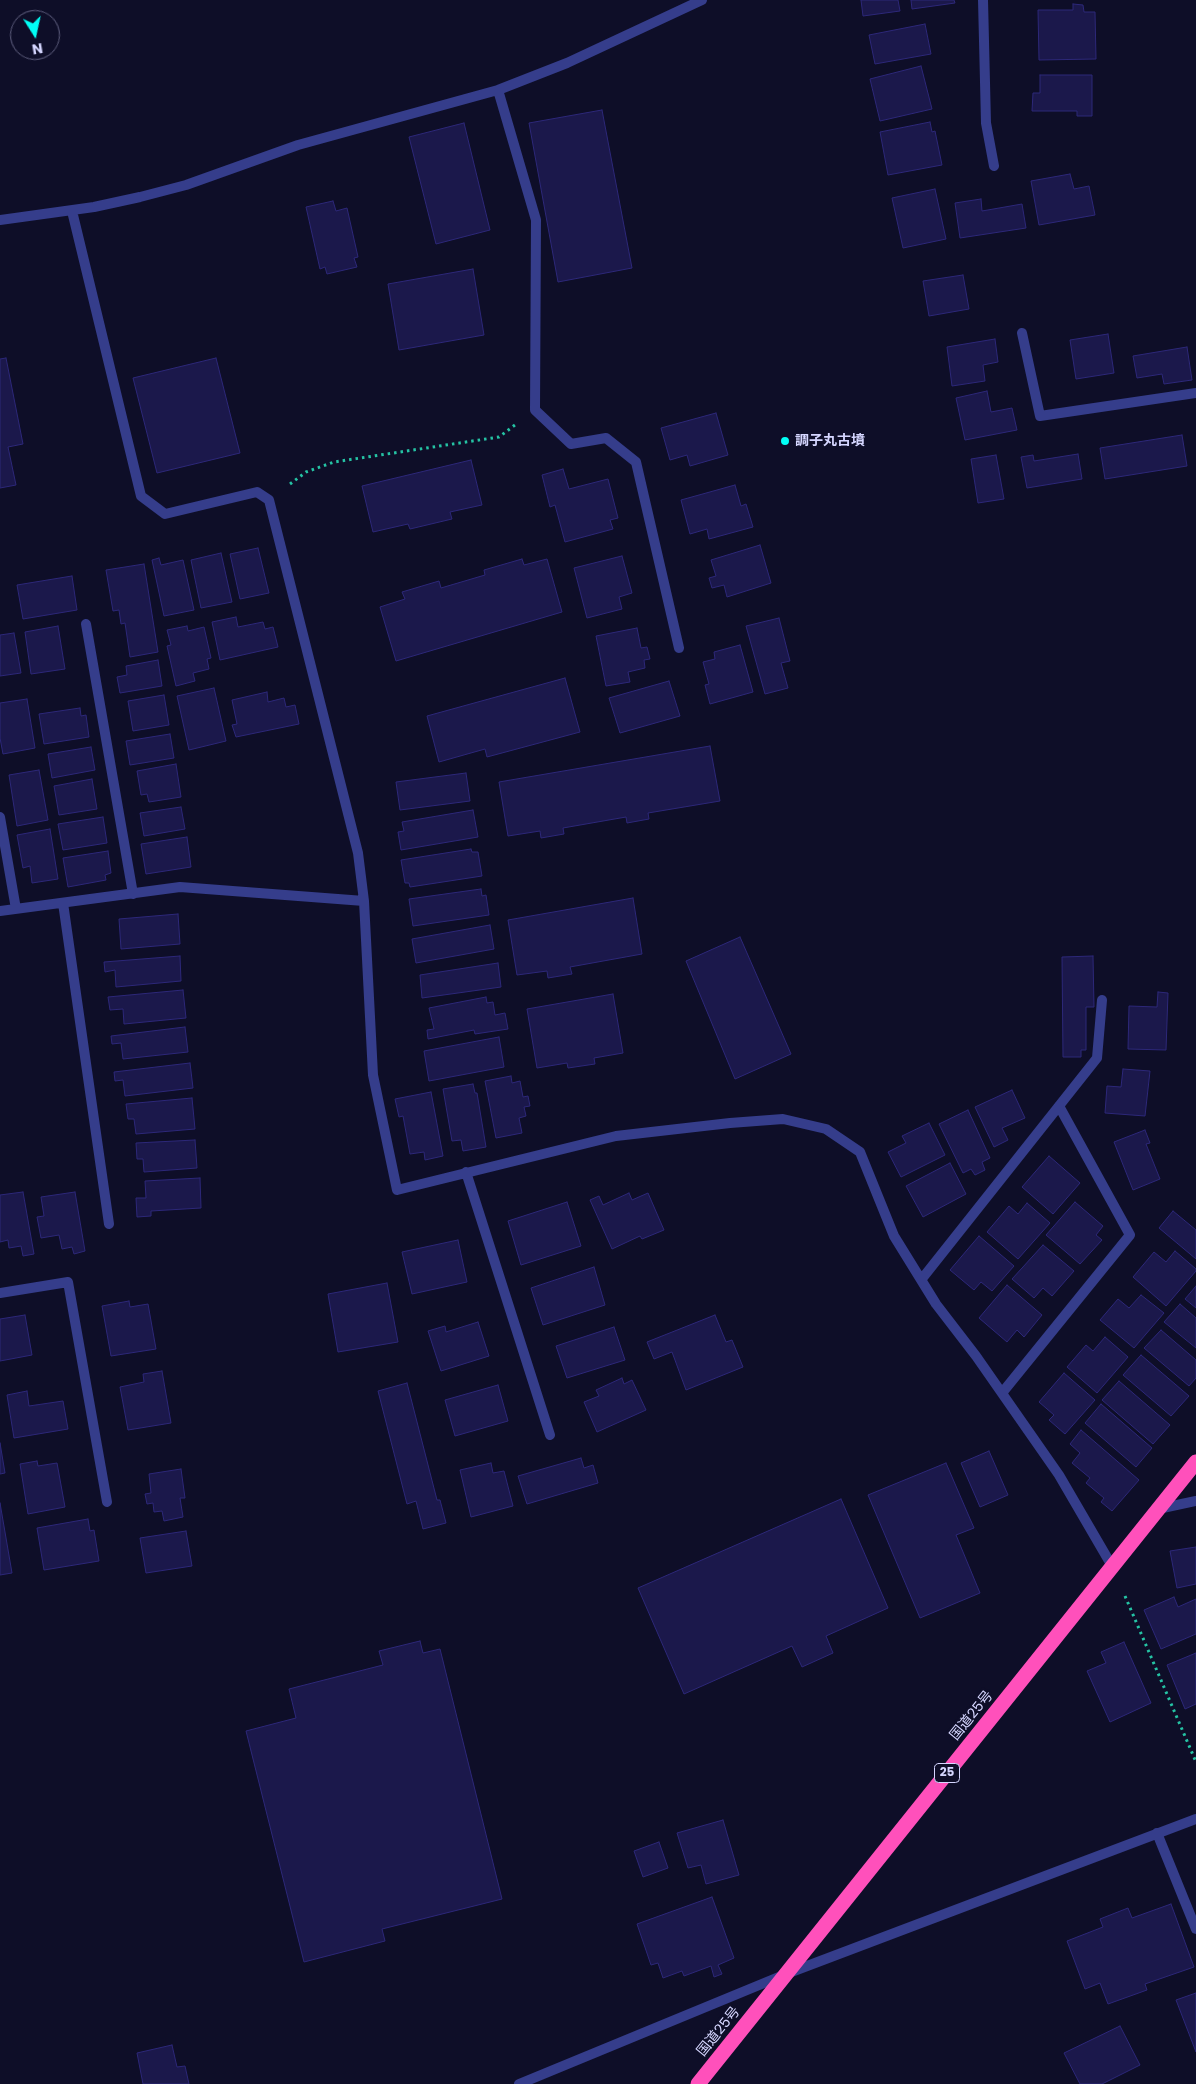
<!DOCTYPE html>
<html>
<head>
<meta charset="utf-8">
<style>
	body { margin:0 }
	#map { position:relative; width:1196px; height:2084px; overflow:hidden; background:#0e0e28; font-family:Poppins,sans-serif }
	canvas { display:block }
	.north { position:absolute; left:10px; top:10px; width:50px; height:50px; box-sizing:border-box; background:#0e0e28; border:1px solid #5e5e7e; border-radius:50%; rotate:170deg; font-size:14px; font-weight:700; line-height:20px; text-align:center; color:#d5d6ff }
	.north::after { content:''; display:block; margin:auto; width:18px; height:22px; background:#01fff6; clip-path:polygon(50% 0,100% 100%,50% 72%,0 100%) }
</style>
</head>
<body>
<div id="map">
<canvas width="1196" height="2084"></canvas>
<div class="north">N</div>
</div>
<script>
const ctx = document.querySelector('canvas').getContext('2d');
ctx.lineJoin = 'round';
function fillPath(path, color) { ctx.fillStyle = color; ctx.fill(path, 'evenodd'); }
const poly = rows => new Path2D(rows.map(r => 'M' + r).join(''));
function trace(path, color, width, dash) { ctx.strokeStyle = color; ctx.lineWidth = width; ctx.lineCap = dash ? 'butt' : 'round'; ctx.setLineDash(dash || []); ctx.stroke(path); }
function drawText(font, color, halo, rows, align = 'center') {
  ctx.font = font + ' Poppins,"Noto Sans JP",sans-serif'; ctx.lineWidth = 5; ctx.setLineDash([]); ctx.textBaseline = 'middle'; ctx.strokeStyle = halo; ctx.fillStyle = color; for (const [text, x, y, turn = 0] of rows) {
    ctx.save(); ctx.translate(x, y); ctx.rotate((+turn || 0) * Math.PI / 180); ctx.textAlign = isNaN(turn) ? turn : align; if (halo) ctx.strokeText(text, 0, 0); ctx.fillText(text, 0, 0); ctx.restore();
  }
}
const building = poly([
	[861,0,898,0,900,11,863,16,861,0],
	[911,0,954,0,955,3,912,9,911,0],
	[1073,4,1083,5,1084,12,1095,12,1096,59,1039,60,1038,10,1073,10,1073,4],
	[925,24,931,54,875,64,869,35,925,24],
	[921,66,932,109,880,121,870,79,921,66],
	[1040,75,1092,75,1092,116,1077,116,1077,111,1032,111,1033,93,1040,93,1040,75],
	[602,110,632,268,558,282,529,123,602,110],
	[930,122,932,132,935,131,942,165,888,175,880,132,930,122],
	[464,123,490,230,436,244,409,137,464,123],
	[1070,174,1074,189,1089,186,1095,215,1039,225,1031,181,1070,174],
	[935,189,946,239,903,248,892,198,935,189],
	[981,199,982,211,1022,204,1026,228,960,238,955,203,981,199],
	[333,201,336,211,347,208,358,257,354,258,357,267,327,274,325,267,320,269,306,207,333,201],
	[473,269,484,335,399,350,388,284,473,269],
	[963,275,969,309,929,316,923,281,963,275],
	[1108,334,1114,373,1076,379,1070,340,1108,334],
	[995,339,998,362,983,365,985,381,952,386,947,347,995,339],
	[1187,347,1192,380,1164,384,1162,374,1137,378,1133,356,1187,347],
	[6,358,23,444,8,447,16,485,0,488,0,359,6,358],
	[216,358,240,453,157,473,133,378,216,358],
	[987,391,991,412,1012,408,1017,430,965,440,956,398,987,391],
	[716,413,728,455,690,466,687,455,670,460,661,428,716,413],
	[1182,435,1187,466,1105,479,1100,448,1182,435],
	[1078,454,1082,479,1027,488,1021,457,1033,455,1034,461,1078,454],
	[996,455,1004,499,978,503,971,459,996,455],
	[471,460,482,505,450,512,452,519,410,529,408,524,373,532,362,486,471,460],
	[563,469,569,489,608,479,618,518,610,520,613,529,565,542,555,505,550,507,542,475,563,469],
	[735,485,741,506,746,504,753,527,709,539,707,529,690,534,681,500,735,485],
	[760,545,771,583,727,597,724,585,712,588,709,578,716,576,711,560,760,545],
	[258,548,269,593,240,599,230,554,258,548],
	[221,553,232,602,201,608,191,560,221,553],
	[622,556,632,593,619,597,622,609,587,618,574,568,622,556],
	[159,558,161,565,183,560,194,610,164,616,152,560,159,558],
	[522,559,524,565,547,559,562,612,396,661,380,607,405,599,402,592,439,581,441,588,485,575,484,570,522,559],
	[144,564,158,652,130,657,125,623,121,624,119,610,113,611,106,570,144,564],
	[72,576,77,610,23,619,17,585,72,576],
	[236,617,238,627,263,622,265,629,273,627,278,647,220,660,212,622,236,617],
	[779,618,790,661,781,663,788,688,765,694,746,626,779,618],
	[58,626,65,669,31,674,25,632,58,626],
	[187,626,188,631,204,627,211,658,207,659,209,669,193,673,195,681,176,686,167,646,171,645,167,630,187,626],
	[637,628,641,648,647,647,650,659,644,660,645,668,628,672,630,682,606,686,596,636,637,628],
	[14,633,21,673,0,676,0,635,14,633],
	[740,645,753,692,710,704,705,685,709,684,703,662,715,659,714,652,740,645],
	[158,660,162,686,120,693,117,677,127,675,126,666,158,660],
	[565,678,580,732,487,757,485,749,439,762,427,716,565,678],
	[669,681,680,716,620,733,609,698,669,681],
	[214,688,226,741,189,750,177,696,214,688],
	[267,692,268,702,284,698,286,707,295,705,299,724,236,737,232,725,237,724,232,700,267,692],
	[164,695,169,725,133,731,128,701,164,695],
	[27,699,35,748,3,754,0,738,0,703,27,699],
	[80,708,81,716,86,715,89,737,44,744,39,714,80,708],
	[170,734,174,758,130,765,126,741,170,734],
	[710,746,720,801,648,813,649,819,627,823,626,817,563,828,564,834,541,838,540,831,508,836,499,782,710,746],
	[91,747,95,770,52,778,48,754,91,747],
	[176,764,181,797,149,802,147,794,141,795,137,771,176,764],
	[39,770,48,820,17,826,9,775,39,770],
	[466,773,470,801,400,810,396,782,466,773],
	[92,779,97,809,59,815,54,786,92,779],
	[181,807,185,829,144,836,140,813,181,807],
	[473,810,478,837,401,850,398,832,404,831,402,822,473,810],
	[103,817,107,843,63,850,58,824,103,817],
	[50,829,58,879,32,883,30,866,23,868,17,835,50,829],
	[187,837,191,867,146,874,141,844,187,837],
	[471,849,472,852,478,852,482,876,410,887,409,883,405,883,401,860,471,849],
	[108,851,111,873,105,875,106,880,68,887,63,858,108,851],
	[481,889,482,896,486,895,489,915,413,926,409,899,481,889],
	[633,898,642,954,570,967,572,974,548,978,547,971,517,975,508,920,633,898],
	[178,914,180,944,121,949,119,919,178,914],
	[490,925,494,949,416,963,412,939,490,925],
	[740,937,791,1054,735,1079,686,961,740,937],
	[180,956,181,981,116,987,115,970,105,972,104,962,180,956],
	[1093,956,1094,1007,1086,1007,1086,1050,1081,1050,1081,1057,1063,1057,1062,957,1093,956],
	[498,963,501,987,422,998,420,975,498,963],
	[183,990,186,1018,124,1024,123,1009,110,1010,108,997,183,990],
	[1158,992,1168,993,1166,1050,1128,1049,1129,1006,1157,1007,1158,992],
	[613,994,623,1053,594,1058,595,1064,568,1068,567,1063,537,1068,527,1009,613,994],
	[486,997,487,1003,493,1002,495,1015,505,1013,508,1029,475,1034,474,1030,428,1039,427,1030,434,1029,429,1008,486,997],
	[185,1027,188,1052,123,1059,121,1043,112,1044,111,1036,185,1027],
	[499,1037,504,1067,429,1081,424,1051,499,1037],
	[190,1063,193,1088,125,1096,123,1080,115,1081,114,1072,190,1063],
	[1123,1069,1150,1071,1145,1116,1105,1113,1107,1086,1121,1087,1123,1069],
	[511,1076,512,1083,520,1081,523,1097,528,1096,530,1106,524,1107,526,1116,519,1118,522,1133,496,1138,485,1081,511,1076],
	[473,1084,475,1093,477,1093,486,1147,463,1151,461,1140,452,1141,443,1089,473,1084],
	[1012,1090,1025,1118,1002,1128,1008,1140,994,1147,975,1107,1012,1090],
	[431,1092,443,1156,425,1160,424,1152,410,1154,403,1116,399,1117,395,1099,431,1092],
	[192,1098,195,1129,136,1134,134,1119,128,1119,126,1104,192,1098],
	[968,1110,990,1158,982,1162,985,1170,975,1175,971,1169,963,1173,939,1124,968,1110],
	[929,1123,945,1155,901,1177,888,1152,906,1143,902,1136,929,1123],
	[1145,1130,1150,1143,1146,1144,1160,1179,1133,1190,1114,1142,1145,1130],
	[195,1140,197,1168,144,1172,143,1159,137,1159,136,1143,195,1140],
	[1049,1156,1080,1183,1053,1214,1022,1187,1049,1156],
	[950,1163,966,1194,923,1217,906,1186,950,1163],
	[200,1178,201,1208,151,1211,151,1216,137,1217,136,1198,146,1198,145,1181,200,1178],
	[23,1192,34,1254,23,1256,21,1246,9,1248,8,1240,0,1242,0,1195,23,1192],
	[75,1192,85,1251,74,1254,72,1247,62,1249,59,1235,41,1238,37,1217,44,1216,41,1197,75,1192],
	[629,1193,632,1200,648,1193,664,1230,642,1239,640,1236,612,1249,590,1200,599,1196,603,1205,629,1193],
	[567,1202,581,1246,521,1265,508,1221,567,1202],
	[1075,1202,1103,1226,1096,1235,1102,1240,1080,1264,1046,1235,1075,1202],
	[1027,1203,1050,1223,1018,1259,987,1232,1009,1206,1018,1214,1027,1203],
	[1173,1211,1196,1230,1196,1259,1159,1228,1173,1211],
	[979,1236,1014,1266,992,1291,981,1282,974,1290,950,1270,979,1236],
	[458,1240,467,1282,412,1294,402,1252,458,1240],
	[1043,1245,1074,1271,1052,1296,1043,1288,1034,1298,1012,1279,1043,1245],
	[1175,1251,1196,1269,1196,1271,1166,1306,1133,1277,1154,1252,1166,1262,1175,1251],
	[594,1267,605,1305,543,1325,531,1288,594,1267],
	[387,1283,398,1342,338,1352,328,1294,387,1283],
	[1007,1285,1042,1315,1024,1337,1017,1330,1007,1342,979,1318,1007,1285],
	[1196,1286,1196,1308,1185,1299,1196,1286],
	[1141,1295,1164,1313,1134,1348,1100,1320,1118,1299,1129,1308,1141,1295],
	[129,1301,130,1307,148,1304,156,1349,111,1356,102,1306,129,1301],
	[1180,1304,1196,1318,1196,1348,1164,1322,1180,1304],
	[25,1315,32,1355,0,1361,0,1319,25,1315],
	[715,1315,726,1342,732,1340,743,1367,686,1390,672,1352,654,1359,647,1342,715,1315],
	[478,1322,489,1356,441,1371,428,1331,445,1326,446,1332,478,1322],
	[614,1327,625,1360,567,1378,556,1346,614,1327],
	[1161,1330,1196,1360,1196,1378,1189,1386,1144,1348,1161,1330],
	[1105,1337,1128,1357,1097,1393,1067,1367,1086,1345,1093,1351,1105,1337],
	[1141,1355,1189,1396,1171,1416,1123,1375,1141,1355],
	[162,1371,171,1423,128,1430,120,1387,144,1382,143,1374,162,1371],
	[1064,1373,1095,1400,1065,1434,1049,1420,1054,1415,1039,1402,1064,1373],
	[622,1378,624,1384,632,1380,646,1410,597,1432,584,1402,599,1396,596,1390,622,1378],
	[1119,1381,1170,1425,1153,1444,1102,1400,1119,1381],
	[407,1383,437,1500,440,1500,446,1523,423,1529,416,1501,407,1504,378,1391,407,1383],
	[498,1385,508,1421,455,1436,445,1400,498,1385],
	[27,1391,29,1406,63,1401,68,1429,14,1438,7,1395,27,1391],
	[1101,1404,1152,1448,1136,1467,1085,1423,1101,1404],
	[1081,1430,1139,1480,1112,1511,1101,1502,1104,1498,1086,1483,1090,1478,1072,1463,1080,1453,1070,1444,1081,1430],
	[0,1443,5,1473,0,1474,0,1443],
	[989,1451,1008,1495,980,1507,961,1463,989,1451],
	[581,1458,584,1468,593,1465,598,1483,527,1504,518,1476,581,1458],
	[37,1461,38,1466,57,1463,65,1507,28,1514,20,1464,37,1461],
	[491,1463,493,1473,504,1471,513,1506,471,1517,460,1470,491,1463],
	[946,1463,974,1528,956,1535,980,1593,920,1618,868,1495,946,1463],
	[181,1469,185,1498,180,1498,183,1517,164,1521,162,1511,154,1512,153,1503,147,1504,145,1494,151,1493,149,1474,181,1469],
	[841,1499,888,1608,826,1636,833,1653,802,1667,792,1646,684,1694,638,1588,841,1499],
	[0,1503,12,1573,0,1575,0,1503],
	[88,1519,90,1531,94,1530,99,1561,44,1570,37,1528,88,1519],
	[186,1531,192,1566,146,1573,140,1538,186,1531],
	[1196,1547,1196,1584,1177,1588,1170,1551,1196,1547],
	[1174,1597,1178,1607,1196,1599,1196,1634,1161,1649,1144,1610,1174,1597],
	[420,1641,423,1653,440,1649,502,1899,382,1929,385,1941,304,1962,246,1731,296,1718,289,1689,383,1665,379,1651,420,1641],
	[1124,1642,1151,1703,1110,1722,1087,1671,1106,1663,1101,1652,1124,1642],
	[1196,1653,1196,1704,1185,1709,1167,1665,1196,1653],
	[723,1820,739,1875,706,1884,701,1865,688,1868,677,1833,723,1820],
	[659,1842,668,1868,643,1877,634,1851,659,1842],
	[712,1897,734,1958,718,1965,722,1974,714,1977,711,1966,684,1976,682,1971,663,1978,658,1963,651,1965,637,1924,712,1897],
	[1171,1904,1194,1967,1145,1984,1147,1990,1108,2004,1100,1983,1085,1989,1067,1941,1103,1927,1100,1919,1128,1908,1132,1918,1171,1904],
	[1196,1993,1196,2052,1176,2000,1196,1993],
	[1120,2026,1140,2065,1102,2084,1080,2084,1064,2053,1120,2026],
	[172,2045,177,2067,185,2066,189,2084,143,2084,137,2053,172,2045]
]);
fillPath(building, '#1b184b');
trace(building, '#2d2879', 1);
trace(poly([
	[290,484,306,472,334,462,499,437,515,425],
	[1125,1596,1196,1762]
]), '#25c3a4', 3, [2.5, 4]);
trace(poly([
	[983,0,986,123,994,166],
	[498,90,536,220,535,410,571,444,606,438,636,462,679,648],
	[72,211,141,496,165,514,257,492,269,500,358,853,364,901,373,1075,397,1190,616,1136,730,1123,783,1119,826,1129,860,1152,894,1236,936,1304,976,1356,1059,1475,1112,1566],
	[0,220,94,207,140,197,186,185,298,145,498,90,567,63,702,0],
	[1022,333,1040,416,1196,393],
	[86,624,133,894],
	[0,817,16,909],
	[63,903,109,1224],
	[0,911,180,887,364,901],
	[466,1172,550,1435],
	[921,1280,1097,1058,1102,1000],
	[0,1293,68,1282,107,1502],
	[1002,1393,1130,1235,1059,1106],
	[1158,1509,1196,1501],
	[1157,1833,1196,1929],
	[519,2084,786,1974,1196,1819]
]), '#353d8b', 10);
trace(poly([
	[698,2084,1196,1462]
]), '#ff50bb', 15);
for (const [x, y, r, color] of [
	[785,441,5,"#01fff6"]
]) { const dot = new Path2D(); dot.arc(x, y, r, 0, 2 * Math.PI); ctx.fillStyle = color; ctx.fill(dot); trace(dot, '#0e0e28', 2); }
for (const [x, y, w] of [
	[947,1773,25]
]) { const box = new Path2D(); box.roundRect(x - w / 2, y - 9.5, w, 19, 4); ctx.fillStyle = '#0e0e28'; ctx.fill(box); trace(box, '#d5d6ff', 1); }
drawText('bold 12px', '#d5d6ff', null, [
	["25",947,1773]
]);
drawText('bold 14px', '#d5d6ff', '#0e0e28', [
	["調子丸古墳",795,441]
], 'left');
drawText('14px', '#d5d6ff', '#0e0e28', [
	["国道25号",972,1716,-51],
	["国道25号",719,2032,-51]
]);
</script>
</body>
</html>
